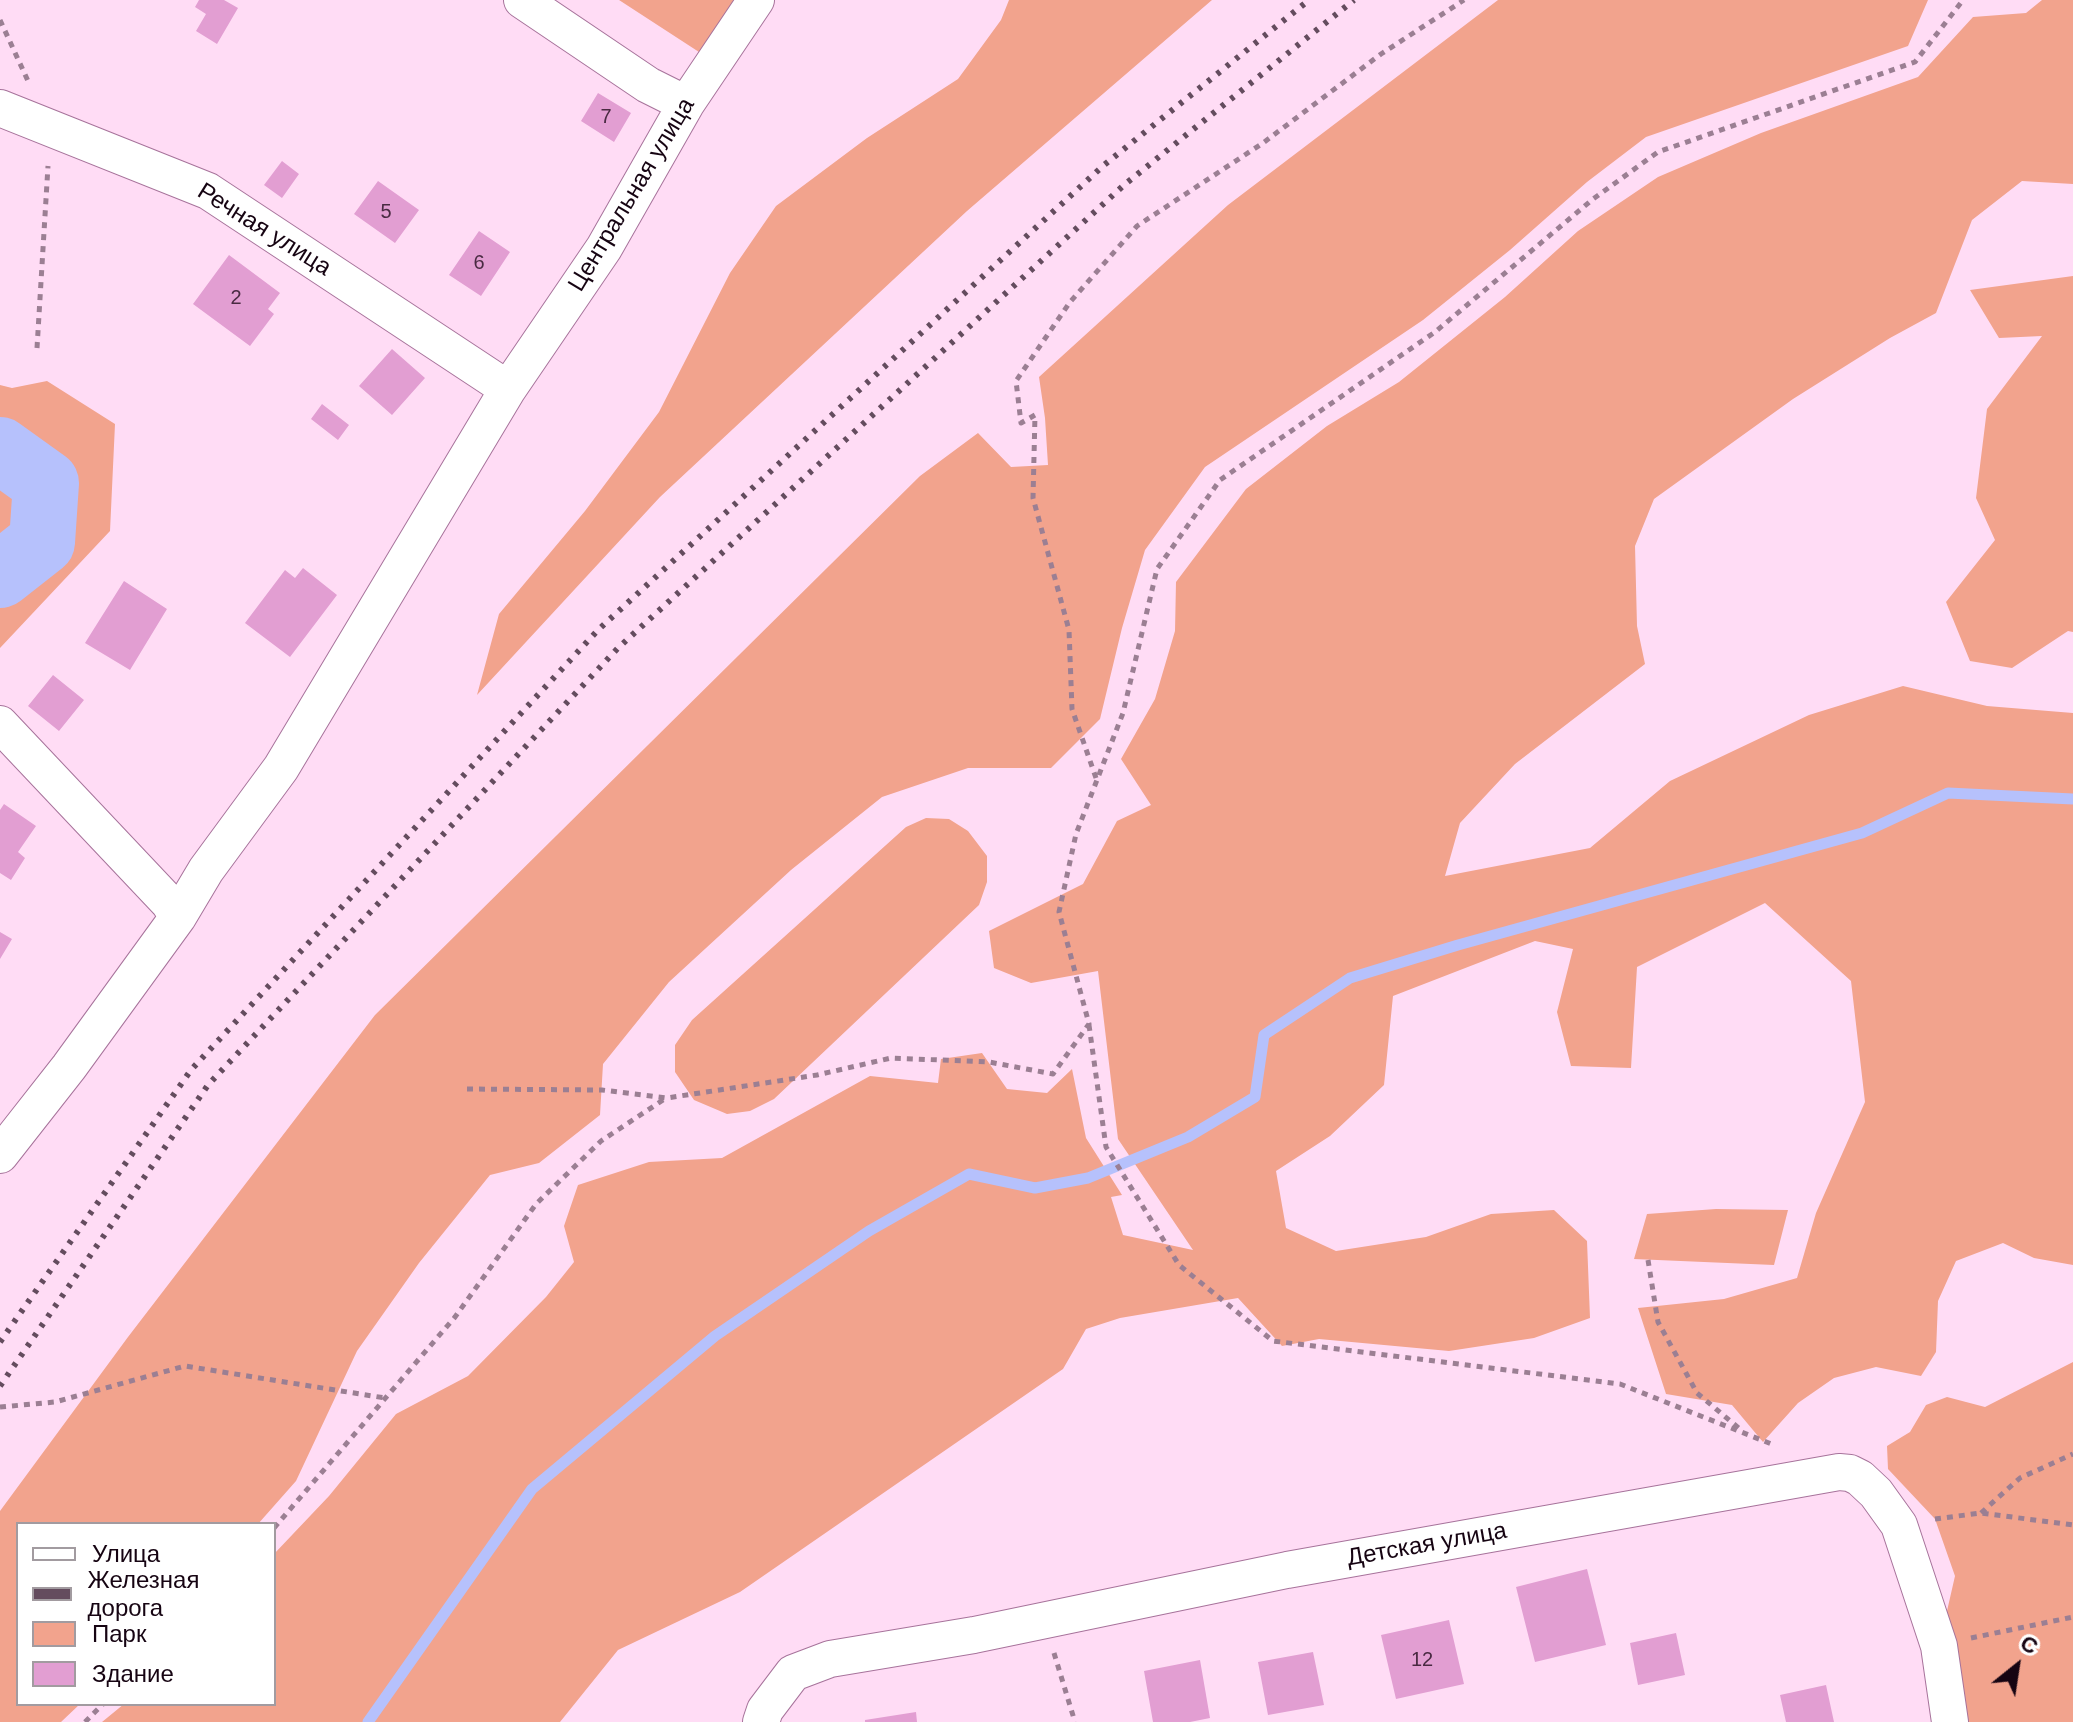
<!DOCTYPE html>
<html>
<head>
<meta charset="utf-8">
<style>
	body { margin:0 }
	#map { position:relative; width:2073px; height:1722px; overflow:hidden; background:#ffdcf5; font-family:Helvetica,sans-serif }
	canvas { display:block }
	.legend { position:absolute; left:16px; top:1522px; width:260px; height:184px; box-sizing:border-box; background:#fff; border:2px solid #a29ba0; margin:0; padding:10px 14px; list-style:none; font-size:24px; color:#160412 }
	.legend li { display:flex; align-items:center; gap:16px; height:40px }
	.legend b { width:40px; border:2px solid #a29ba0 }
	.north { position:absolute; left:1977px; top:1626px; width:80px; height:80px; -webkit-text-stroke:6px #fff; paint-order:stroke; rotate:30deg; font-size:22px; font-weight:700; line-height:32px; text-align:center; color:#160412 }
	.north::after { content:''; display:block; margin:auto; width:28px; height:36px; background:#160412; clip-path:polygon(50% 0,100% 100%,50% 72%,0 100%) }
</style>
</head>
<body>
<div id="map">
<canvas width="2073" height="1722"></canvas>
<ul class="legend">
<li><b style="height:10px;background:#fff"></b>Улица</li>
<li><b style="height:10px;background:#644c5e"></b>Железная дорога</li>
<li><b style="height:22px;background:#f2a38d"></b>Парк</li>
<li><b style="height:22px;background:#e29ed2"></b>Здание</li>
</ul>
<div class="north">С</div>
</div>
<script>
const ctx = document.querySelector('canvas').getContext('2d');
ctx.lineJoin = 'round';
function fillPath(path, color) { ctx.fillStyle = color; ctx.fill(path, 'evenodd'); }
const poly = rows => new Path2D(rows.map(r => 'M' + r).join(''));
function trace(path, color, width, dash) { ctx.strokeStyle = color; ctx.lineWidth = width; ctx.lineCap = dash ? 'butt' : 'round'; ctx.setLineDash(dash || []); ctx.stroke(path); }
function drawText(font, color, halo, rows, align = 'center') {
  ctx.font = font + ' Helvetica,sans-serif'; ctx.lineWidth = 7; ctx.setLineDash([]); ctx.textBaseline = 'middle'; ctx.strokeStyle = halo; ctx.fillStyle = color; for (const [text, x, y, turn = 0] of rows) {
    ctx.save(); ctx.translate(x, y); ctx.rotate((+turn || 0) * Math.PI / 180); ctx.textAlign = isNaN(turn) ? turn : align; if (halo) ctx.strokeText(text, 0, 0); ctx.fillText(text, 0, 0); ctx.restore();
  }
}
fillPath(poly([
	[619,0,733,0,734,3,699,52],
	[1009,0,1212,0,967,211,660,497,477,695,499,614,585,511,659,412,730,273,776,206,867,138,958,79,1001,20],
	[1498,0,1928,0,1908,46,1646,137,1587,182,1510,250,1423,320,1205,467,1145,550,1122,628,1100,719,1051,768,968,768,882,797,791,870,669,982,603,1064,600,1115,539,1163,490,1175,419,1263,357,1351,296,1481,258,1524,18,1524,18,1704,80,1704,61,1722,0,1722,0,1511,128,1337,375,1015,920,476,978,433,1011,467,1048,465,1045,418,1039,377,1228,205],
	[2042,0,2073,0,2073,184,2022,181,1972,220,1936,313,1890,338,1793,399,1654,499,1635,546,1637,626,1645,664,1515,764,1460,823,1445,876,1590,848,1670,781,1809,715,1903,686,1987,706,2073,713,2073,1265,2034,1258,2003,1243,1956,1261,1938,1301,1936,1352,1921,1376,1876,1367,1834,1378,1798,1403,1763,1442,1732,1405,1666,1394,1638,1308,1724,1299,1797,1278,1816,1213,1865,1102,1851,981,1765,903,1637,967,1631,1068,1571,1066,1557,1012,1573,949,1535,941,1393,996,1384,1085,1330,1136,1276,1171,1286,1228,1336,1251,1426,1237,1491,1214,1554,1210,1587,1241,1590,1318,1534,1338,1449,1351,1319,1339,1282,1346,1238,1298,1120,1318,1086,1329,1063,1369,740,1592,618,1650,560,1722,102,1722,124,1704,274,1704,274,1554,329,1496,396,1414,468,1376,546,1297,574,1262,564,1226,578,1185,649,1162,722,1158,870,1076,938,1083,941,1059,982,1053,1007,1089,1047,1093,1072,1069,1086,1138,1122,1195,1111,1197,1123,1235,1193,1250,1118,1139,1098,971,1031,983,994,968,989,931,1083,884,1117,821,1151,805,1121,759,1155,699,1175,631,1176,582,1246,489,1327,426,1399,382,1505,297,1578,231,1658,177,1761,133,1918,77,1973,17,2026,13],
	[2073,276,2073,632,2068,631,2012,668,1970,661,1946,602,1995,540,1976,498,1987,409,2042,336,1999,338,1970,290],
	[47,381,115,424,110,531,0,648,0,385,12,388],
	[926,818,949,819,968,831,987,856,987,882,979,905,774,1099,750,1111,727,1114,694,1100,675,1072,675,1045,692,1020,906,827],
	[1716,1209,1788,1210,1774,1265,1634,1259,1647,1214],
	[2073,1362,2073,1722,1964,1722,1939,1646,1955,1576,1935,1519,1888,1469,1887,1446,1910,1432,1926,1405,1947,1397,1985,1407]
]), '#f2a38d');
trace(poly([
	[368,1722,532,1489,715,1336,869,1231,969,1174,1035,1188,1088,1178,1188,1137,1255,1097,1264,1035,1350,978,1458,945,1862,833,1948,793,2073,799]
]), '#b6c1fc', 11);
trace(poly([
	[0,450,46,483,42,542,0,575]
]), '#b6c1fc', 66);
fillPath(poly([
	[199,0,224,0,238,8,217,44,196,31,206,14,195,7],
	[598,93,631,113,614,142,581,121],
	[282,161,299,174,282,198,264,185],
	[378,181,419,210,395,243,354,214],
	[479,231,510,252,481,296,449,275],
	[229,255,280,293,268,309,274,314,250,346,193,304],
	[392,349,425,378,392,415,359,386],
	[322,404,349,425,338,440,311,419],
	[303,568,337,595,290,657,245,623,285,570,295,578],
	[124,581,167,609,130,670,85,643],
	[53,675,84,700,59,731,28,706],
	[4,804,36,826,18,852,25,858,11,880,0,873,0,810],
	[0,932,12,939,0,959],
	[1587,1569,1606,1645,1535,1662,1516,1587],
	[1449,1620,1464,1684,1396,1699,1381,1635],
	[1676,1633,1685,1675,1638,1685,1630,1643],
	[1313,1652,1324,1705,1268,1715,1258,1662],
	[1200,1660,1210,1718,1190,1722,1153,1722,1144,1671],
	[1826,1685,1834,1722,1786,1722,1780,1695],
	[916,1712,917,1722,865,1722,865,1720]
]), '#e29ed2');
const minor = poly([
	[522,0,648,85,686,104],
	[0,108,208,191,508,389],
	[0,724,169,903,178,917],
	[0,1155,69,1067,178,917,206,870,281,768,508,389,604,248,686,104,756,0],
	[761,1722,765,1710,793,1673,830,1659,974,1635,1287,1570,1839,1472,1850,1473,1860,1478,1876,1493,1899,1525,1939,1646,1950,1722]
]);
trace(minor, '#a7739b', 38);
trace(poly([
	[0,20,28,81],
	[37,348,48,166],
	[1096,778,1072,709,1069,630,1033,498,1035,415,1021,423,1016,381,1070,302,1137,226,1263,143,1381,54,1464,0],
	[1089,1025,1106,1147,1179,1265,1273,1341,1620,1384,1774,1445],
	[467,1089,602,1090,667,1098,817,1075,891,1058,989,1062,1053,1074,1089,1024,1059,912,1076,834,1123,713,1157,569,1220,480,1435,332,1593,199,1658,152,1915,62,1963,0],
	[1648,1260,1658,1322,1697,1393,1741,1430],
	[0,1407,55,1402,185,1366,385,1398],
	[1981,1513,2020,1478,2073,1454],
	[1935,1519,1981,1513,2073,1525],
	[274,1528,455,1317,536,1204,601,1141,666,1098],
	[1971,1638,2073,1617],
	[1054,1653,1075,1722],
	[85,1722,103,1704]
]), '#9b7f93', 5, [6, 6]);
trace(minor, '#fff', 36);
trace(poly([
	[0,1342,191,1070,598,630,1104,165,1309,0],
	[0,1386,208,1085,618,648,1124,185,1354,0]
]), '#644c5e', 6, [4, 8]);
drawText('20px', '#492a42', null, [
	["7",606,117],
	["5",386,212],
	["6",479,263],
	["2",236,298],
	["12",1422,1660]
]);
drawText('24px', '#160412', '#fff', [
	["Центральная улица",632,195,-59],
	["Речная улица",264,230,32],
	["Детская улица",1427,1545,-10]
]);
</script>
</body>
</html>
